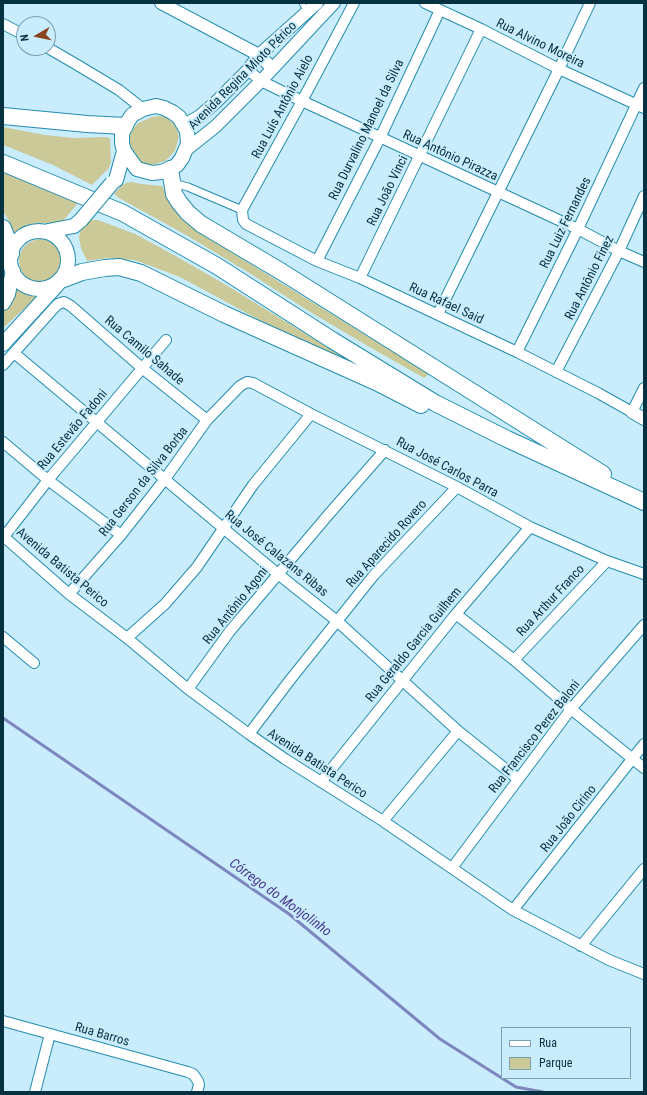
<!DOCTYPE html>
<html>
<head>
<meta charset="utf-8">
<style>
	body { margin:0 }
	#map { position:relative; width:647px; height:1095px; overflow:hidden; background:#caedfd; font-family:"Roboto Condensed",sans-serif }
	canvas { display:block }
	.frame { position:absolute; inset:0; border:4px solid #053140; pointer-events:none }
	.legend { position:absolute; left:501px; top:1027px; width:130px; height:52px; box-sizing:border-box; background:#caedfd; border:1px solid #7ba2b1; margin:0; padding:5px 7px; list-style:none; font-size:12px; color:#053140 }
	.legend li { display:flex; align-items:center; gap:8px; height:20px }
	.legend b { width:20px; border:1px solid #7ba2b1 }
	.north { position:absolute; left:16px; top:16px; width:40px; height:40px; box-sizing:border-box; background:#caedfd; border:1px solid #7ba2b1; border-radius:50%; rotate:261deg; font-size:11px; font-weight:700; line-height:16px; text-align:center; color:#053140 }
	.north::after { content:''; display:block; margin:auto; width:14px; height:18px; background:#8b451f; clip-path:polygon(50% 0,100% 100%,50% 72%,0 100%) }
</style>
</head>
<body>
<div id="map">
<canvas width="647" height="1095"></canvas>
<div class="frame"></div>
<ul class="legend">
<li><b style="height:5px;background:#fff"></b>Rua</li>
<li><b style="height:11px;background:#cbc998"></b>Parque</li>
</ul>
<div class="north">N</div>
</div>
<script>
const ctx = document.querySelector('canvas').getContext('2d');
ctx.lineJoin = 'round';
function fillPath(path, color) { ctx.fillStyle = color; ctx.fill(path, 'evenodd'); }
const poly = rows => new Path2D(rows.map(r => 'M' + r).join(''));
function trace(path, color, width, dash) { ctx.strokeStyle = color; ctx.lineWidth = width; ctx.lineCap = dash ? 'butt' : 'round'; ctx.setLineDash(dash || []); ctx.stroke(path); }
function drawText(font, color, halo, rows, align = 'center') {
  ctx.font = font + ' "Roboto Condensed",sans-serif'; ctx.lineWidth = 4; ctx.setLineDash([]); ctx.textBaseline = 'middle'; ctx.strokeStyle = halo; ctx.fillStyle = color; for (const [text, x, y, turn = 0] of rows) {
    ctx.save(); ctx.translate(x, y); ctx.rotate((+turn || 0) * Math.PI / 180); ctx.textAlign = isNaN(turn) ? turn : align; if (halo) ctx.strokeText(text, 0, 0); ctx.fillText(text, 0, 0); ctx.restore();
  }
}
fillPath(poly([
	[160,116,167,118,174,124,177,129,179,136,175,151,165,161,156,164,149,165,141,163,135,159,130,149,129,138,133,129,138,123,152,117],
	[3,127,45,135,75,138,106,137,110,138,111,162,109,168,92,185,53,165,3,145],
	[3,172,47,189,78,203,62,222,51,223,36,223,26,226,14,235,9,221,3,211],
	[132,182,141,184,162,186,167,196,200,233,429,374,424,378,366,345,307,310,251,274,186,235,119,198,114,194,121,186,126,183],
	[90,220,98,220,135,234,174,255,226,285,345,358,340,359,265,323,180,277,151,266,134,260,108,258,87,261,81,248,79,238,80,231],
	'19 261a22 22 0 1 1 44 0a22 22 0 1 1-44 0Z',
	[14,287,23,293,38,296,3,328,3,309]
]), '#cbc998');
trace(poly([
	[3,718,289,914,440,1039,516,1087,543,1092]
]), '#7d86bf', 3);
const service = poly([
	[302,3,307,12]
]);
const pedestrian = poly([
	[173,183,188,187,242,210]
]);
const minor = poly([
	[354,3,302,101,242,210,243,220,246,224,317,261,360,278,517,352,598,393,632,412,644,388],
	[425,3,481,29,559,69,644,108],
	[3,24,24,35],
	[48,48,74,63,119,90,143,109],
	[248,70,261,81,302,101,578,229,619,251,644,262],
	[317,261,380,138,440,10],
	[360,278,481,29],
	[438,314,559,69,590,3],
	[517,352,578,229,644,88],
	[14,353,278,574,337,621,458,731,518,779],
	[3,365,54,308,58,304,64,302,71,306,142,368,207,420],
	[556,372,619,251,644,196],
	[3,442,48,480,121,535],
	[3,536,69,594,127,638,188,689,249,734,285,759,383,821,513,910,609,960,644,974],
	[3,538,48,480,166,340],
	[69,594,121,535,165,479,207,420,240,386,247,382,253,383,311,414,457,487,530,527,607,561,644,574],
	[456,614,514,660,571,709,644,768],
	[3,637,34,663],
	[127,638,165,604,197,567,253,485,311,414],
	[514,660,607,561],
	[188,689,230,631,329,514,385,450],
	[249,734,290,680,374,575,457,487],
	[321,782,456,614,530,527],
	[383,821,458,731],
	[452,868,571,709,644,625],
	[513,910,644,744],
	[581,946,644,869],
	[3,1021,188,1072,193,1074,198,1081,199,1085,197,1092],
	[35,1092,50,1034]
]);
const tertiary = poly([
	[161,3,259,55,272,68],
	[184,125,200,116,217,101,248,70,259,55,317,3],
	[186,150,216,126,261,81,334,3],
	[632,412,644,419]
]);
const secondary = poly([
	[156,106,164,108,172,112,179,117,187,131,188,144,182,158,177,165,170,169,161,172,152,173,137,169,124,151,122,143,122,134,125,126,132,115,143,109,156,106],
	[116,180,124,151],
	'10 260a29 29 0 1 1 58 0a29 29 0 1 1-58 0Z',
	[48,231,74,226,81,220],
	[3,303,8,294,13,271],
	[3,344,57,285]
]);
const trunk = poly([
	[3,116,87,124,125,126],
	[3,163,123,213,217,266,332,340,435,403,507,439,644,502],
	[170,169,174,194,179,202,188,213,201,224,282,272,603,474],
	[3,228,8,241,11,254],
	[61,280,82,272,105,268,119,267,141,273,224,314,376,382,421,405]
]);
trace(service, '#238caf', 7);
trace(pedestrian, '#238caf', 9);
trace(minor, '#238caf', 12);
trace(tertiary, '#238caf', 14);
trace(secondary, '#238caf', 16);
trace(trunk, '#238caf', 18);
trace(service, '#fff', 5);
trace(pedestrian, '#fff', 7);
trace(minor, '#fff', 10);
trace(tertiary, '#fff', 12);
trace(secondary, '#fff', 14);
trace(trunk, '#fff', 16);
const secondaryBridge = poly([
	[81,220,112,183]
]);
trace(secondaryBridge, '#238caf', 16, []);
trace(secondaryBridge, '#fff', 14);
drawText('13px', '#053140', '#caedfd', [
	["Rua Alvino Moreira",540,44,26],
	["Avenida Regina Mioto Périco",243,76,-45],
	["Rua Luís Antônio Aielo",283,107,-62],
	["Rua Durvalino Manoel da Silva",367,130,-64],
	["Rua Antônio Pirazza",450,156,25],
	["Rua João Vinci",388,191,-64],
	["Rua Luiz Fernandes",566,223,-64],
	["Rua Antônio Finez",590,278,-63],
	["Rua Rafael Said",446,304,25],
	["Rua Camilo Sahade",144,351,40],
	["Rua Estevão Fadoni",73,430,-50],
	["Rua José Carlos Parra",447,468,28],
	["Rua Gerson da Silva Borba",144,482,-52],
	["Rua Aparecido Rovero",387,544,-48],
	["Rua José Calazans Ribas",276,554,39],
	["Avenida Batista Perico",62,568,40],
	["Rua Arthur Franco",551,601,-47],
	["Rua Antônio Agoni",236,606,-51],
	["Rua Geraldo Garcia Guilhem",414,645,-51],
	["Rua Francisco Perez Baloni",535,737,-52],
	["Avenida Batista Perico",317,764,33],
	["Rua João Cirino",569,819,-52],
	["Rua Barros",102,1035,16]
]);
drawText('italic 14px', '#47398e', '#caedfd', [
	["Córrego do Monjolinho",280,898,36]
]);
</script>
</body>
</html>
